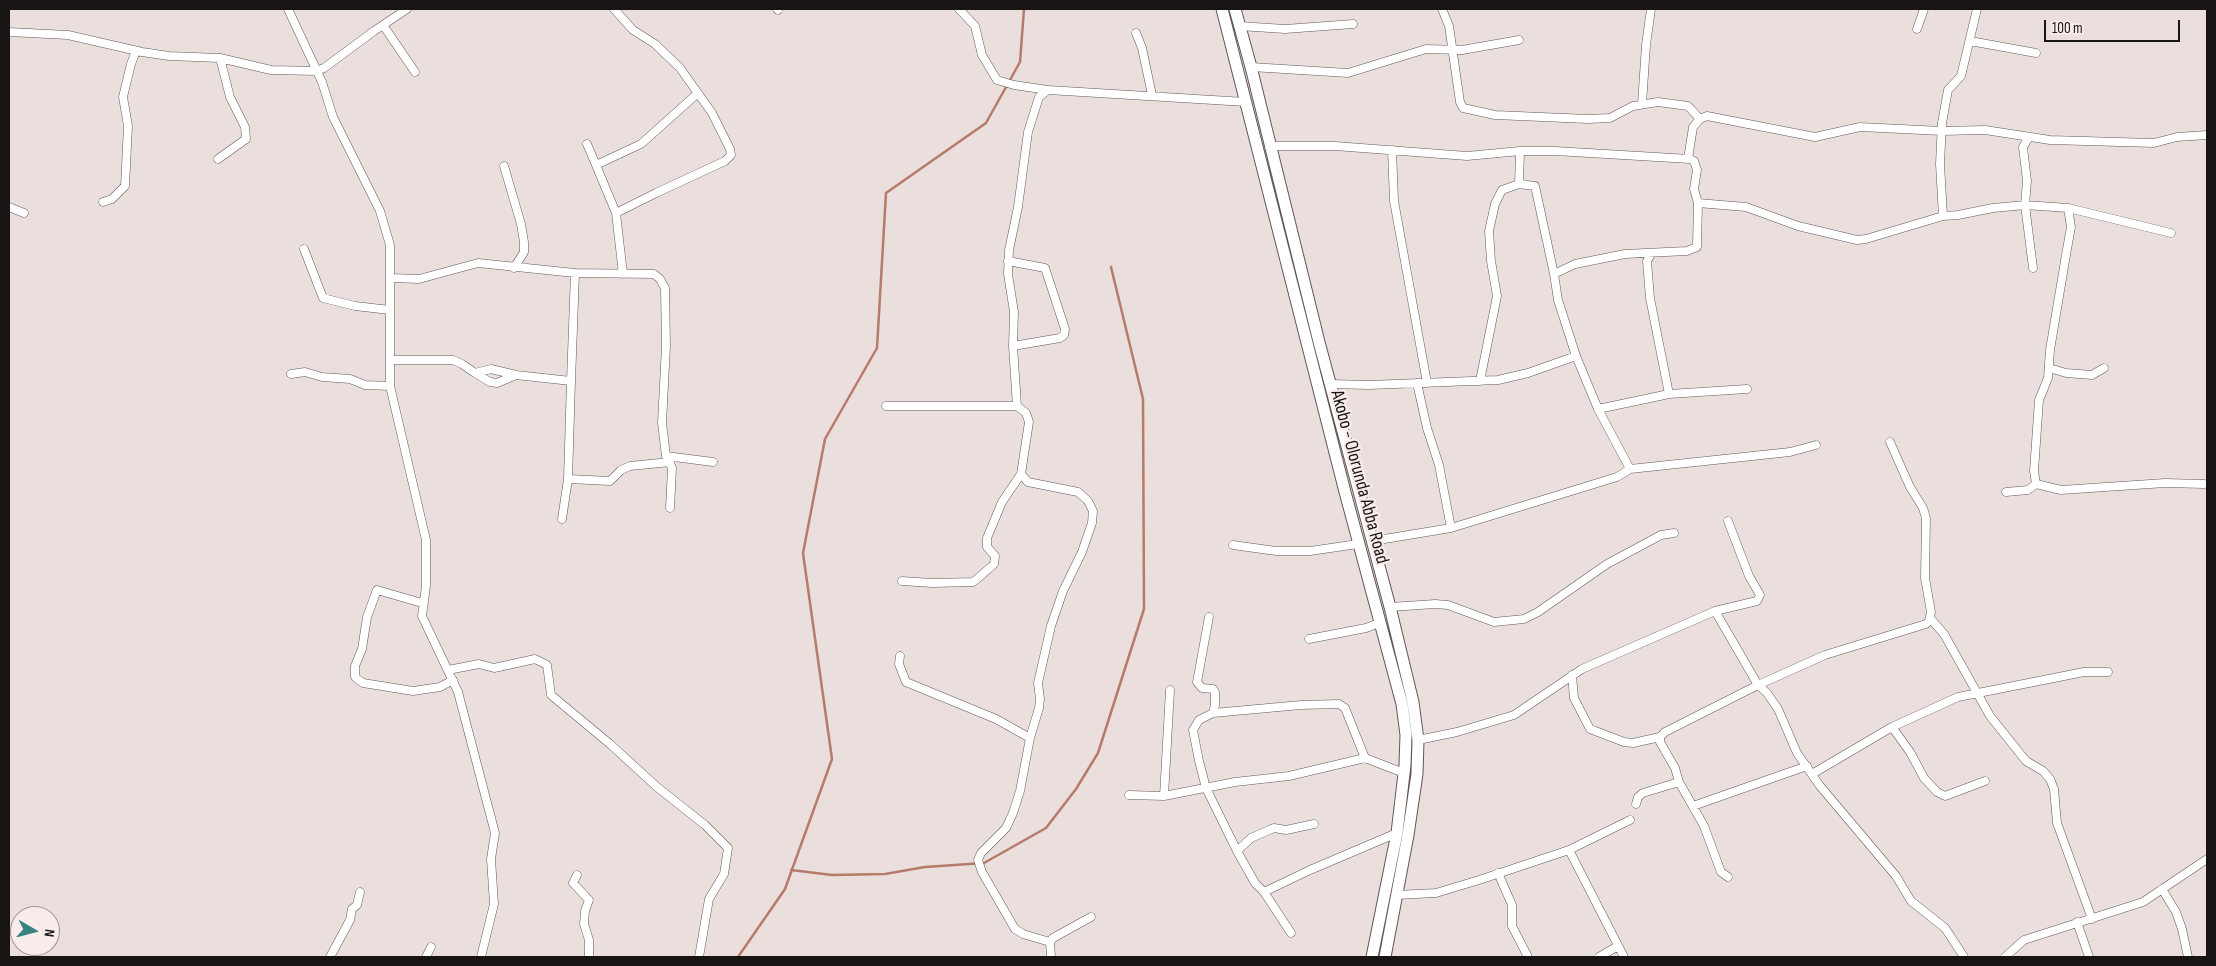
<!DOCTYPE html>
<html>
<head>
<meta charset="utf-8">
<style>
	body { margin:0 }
	#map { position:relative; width:2216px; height:966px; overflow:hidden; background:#eadfdc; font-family:"Sofia Sans Condensed",sans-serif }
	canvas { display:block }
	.frame { position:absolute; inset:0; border:10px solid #171413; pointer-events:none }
	.north { position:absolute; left:10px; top:906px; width:50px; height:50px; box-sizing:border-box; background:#f7ecea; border:1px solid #9d9694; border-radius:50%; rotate:98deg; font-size:14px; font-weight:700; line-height:20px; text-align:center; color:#171413 }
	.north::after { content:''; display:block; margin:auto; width:18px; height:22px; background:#388181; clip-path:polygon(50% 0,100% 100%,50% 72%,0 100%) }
	.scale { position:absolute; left:2044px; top:20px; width:136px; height:22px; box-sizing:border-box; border:2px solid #171413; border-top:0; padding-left:6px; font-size:15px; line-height:18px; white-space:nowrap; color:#171413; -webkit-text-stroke:4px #f7ecea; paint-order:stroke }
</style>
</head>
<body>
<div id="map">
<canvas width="2216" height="966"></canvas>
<div class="frame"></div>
<div class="north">N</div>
<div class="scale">100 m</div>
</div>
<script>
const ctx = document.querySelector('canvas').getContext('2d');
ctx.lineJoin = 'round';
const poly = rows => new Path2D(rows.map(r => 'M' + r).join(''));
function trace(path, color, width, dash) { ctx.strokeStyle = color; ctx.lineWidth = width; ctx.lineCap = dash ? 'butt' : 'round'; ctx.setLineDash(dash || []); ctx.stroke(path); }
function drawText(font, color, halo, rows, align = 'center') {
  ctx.font = font + ' "Sofia Sans Condensed",sans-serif'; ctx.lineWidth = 4.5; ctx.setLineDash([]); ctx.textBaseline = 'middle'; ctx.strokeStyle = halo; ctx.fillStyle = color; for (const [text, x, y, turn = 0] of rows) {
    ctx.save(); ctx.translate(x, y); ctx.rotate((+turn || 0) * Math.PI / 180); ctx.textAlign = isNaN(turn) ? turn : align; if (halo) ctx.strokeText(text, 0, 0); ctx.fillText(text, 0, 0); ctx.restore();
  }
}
trace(poly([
	[791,870,832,875,885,874,925,867,984,863,1046,828,1076,789,1098,753,1144,609,1143,399,1111,267],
	[738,957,785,889,832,759,803,553,825,439,877,348,886,193,986,123,1020,62,1024,9]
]), '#b77b6a', 2.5);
const street = poly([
	[288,9,322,82,333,117,380,211,390,245,390,386,426,540,426,586,422,616,458,692,495,833,491,859,494,904,481,957],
	[614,9,633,30,655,44,680,68,712,113,730,149,731,155,725,161,656,193,616,213],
	[777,9,778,10],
	[959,9,975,26,982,55,997,80,1014,85,1048,90],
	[1442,9,1449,26,1460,102,1463,108,1495,115,1588,119,1610,118,1633,106,1658,102,1688,106,1700,119],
	[383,25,415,72],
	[1239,26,1285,29,1353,24],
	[1917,29,1924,9],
	[9,32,68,35,142,52,169,56,220,58,271,70,316,71,324,68,374,31,407,9],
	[1136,33,1142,48,1152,95],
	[1970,41,2036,53],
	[1251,67,1348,73,1426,49,1462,50,1519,40],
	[1642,104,1646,45,1651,9],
	[2029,137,2023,147,2027,181,2025,205,2033,268],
	[587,144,596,165,641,144,698,93],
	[1269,146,1335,146,1467,156,1520,151,1555,151,1690,159,1694,161,1697,170,1694,189,1698,203,1697,247,1687,251,1625,254,1575,264,1554,274],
	[1392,150,1394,201,1427,383],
	[218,159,246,139,245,127,230,97,220,58],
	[1688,159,1693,127,1700,119,1707,116,1815,137,1860,127,1942,131,1985,130,2050,140,2154,143,2177,137,2207,135],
	[596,165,616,213,623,274],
	[504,166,521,224,524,242,524,252,514,268],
	[1519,184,1520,151],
	[103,202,112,199,125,186,128,126,123,97,131,64,136,51],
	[1698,203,1746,207,1798,226,1857,240,1866,239,1943,216,1958,215,1993,208,2025,205,2068,208,2071,227,2067,249,2050,350,2048,378,2039,400,2034,471,2036,484,2028,490,2006,492],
	[9,207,24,213],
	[2068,208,2171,233],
	[1943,216,1940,164,1942,123,1948,90,1961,76,1977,9],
	[304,249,323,298,355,306,390,310],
	[1652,253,1647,261,1650,298,1669,394],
	[1008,261,1045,268,1065,329,1064,335,1060,338,1013,346],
	[391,278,419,279,478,263,575,273,654,274,660,279,665,288,666,346,662,423,666,456,672,468,670,508],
	[390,360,453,360,462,364,475,373,491,369,516,375,571,381,575,273],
	[2049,368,2066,373,2092,375,2104,368],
	[475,373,490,382,497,383,516,375],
	[291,374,305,372,322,377,350,379,365,385,390,386],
	[1480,381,1497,296,1491,261,1489,231,1495,204,1502,190,1519,184,1535,186,1554,274,1558,300,1576,356,1598,409,1630,469],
	[1417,383,1427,428,1439,465,1451,528],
	[1330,384,1369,385,1498,380,1528,373,1576,356],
	[886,406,1017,406],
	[1598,409,1669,394,1747,389],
	[666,456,713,462],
	[568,479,610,481,621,470,630,466,670,462],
	[2036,484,2061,490,2165,483,2204,484],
	[562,519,568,479,571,381],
	[1372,541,1451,528,1617,477,1630,469,1790,452,1816,445],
	[1233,545,1276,551,1310,551,1358,544],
	[902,581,932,583,973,582,977,579,994,564,995,556,987,547,987,538,1002,502,1021,474],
	[422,603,377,590,367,617,362,649,355,666,355,677,363,683,413,691,440,687,453,680],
	[1390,607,1435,604,1448,605,1494,622,1524,619,1538,612,1607,564,1661,535,1674,533],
	[1715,611,1758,685,1767,693,1778,709,1797,753,1820,786,1896,876,1911,901,1945,928,1964,957],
	[1209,617,1197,682,1202,688,1213,689,1215,692,1215,705,1213,713,1199,720,1193,730,1199,761,1206,788,1237,851,1255,883,1264,892,1291,933],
	[1930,618,1944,634,1990,716,2026,761,2043,771,2050,779,2054,789,2057,823,2092,919],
	[1309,639,1366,628,1379,623],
	[900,656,899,664,906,682,996,719,1030,738],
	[448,670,479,664,494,668,535,659,547,665,551,695,610,744,657,787,705,825,728,848,724,874,709,899,699,957],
	[1572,675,1574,698,1590,729,1624,742,1633,743,1660,737,1665,732,1758,685,1825,655,1926,624,1929,621,1931,612,1925,578,1926,518,1923,508,1910,487,1890,442],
	[1213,713,1301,705,1339,704,1345,708,1365,758],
	[1892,727,1910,752,1924,778,1937,792,1945,796,1985,781],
	[1660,737,1660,742,1675,768,1679,782,1704,826,1721,872,1728,877],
	[1418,740,1457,732,1514,715,1582,669,1715,611,1757,601,1760,595,1749,576,1728,521],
	[1812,774,1892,727,1958,697,2084,672,2108,672],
	[1129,795,1164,796,1235,782,1289,776,1365,758,1404,773],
	[1164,796,1170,690],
	[1636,804,1638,797,1643,793,1679,782],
	[1693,806,1807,766],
	[1569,850,1624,957],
	[1237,851,1251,838,1267,831,1274,828,1286,830,1314,824],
	[1498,873,1512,905,1512,926,1528,957],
	[577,875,573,883,589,900,585,911,584,924,589,940,589,957],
	[2162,889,2176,912,2182,929,2188,957],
	[1264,892,1310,870,1397,833],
	[1396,895,1436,893,1479,880,1569,850,1630,820],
	[2077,922,2089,957],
	[1050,942,1023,934,1015,929,982,872,978,860,981,853,1006,828,1013,813,1020,791,1030,738,1039,708,1040,699,1038,683,1051,626,1063,591,1082,552,1092,523,1093,511,1088,501,1078,492,1028,482,1021,474,1029,422,1026,413,1017,406,1013,346,1014,312,1008,274,1009,250,1018,207,1028,132,1039,97,1048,90,1246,102],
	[330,957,350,920,352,909,357,905,360,892],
	[426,957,431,947],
	[1051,957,1050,942,1053,938,1091,917],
	[1599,957,1618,946],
	[2005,957,2024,940,2143,902,2207,859]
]);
const secondary = poly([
	[1222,9,1345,492,1402,704,1406,735,1405,765,1397,833,1372,957],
	[1235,9,1251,67,1319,342,1390,607,1413,702,1418,740,1417,774,1408,835,1385,957]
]);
trace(street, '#615856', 9);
trace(secondary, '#615856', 13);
trace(street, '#fff', 8);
trace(secondary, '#fff', 11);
drawText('19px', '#171413', '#f7ecea', [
	["Akobo - Olorunda Abba Road",1359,477,75]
]);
</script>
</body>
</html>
